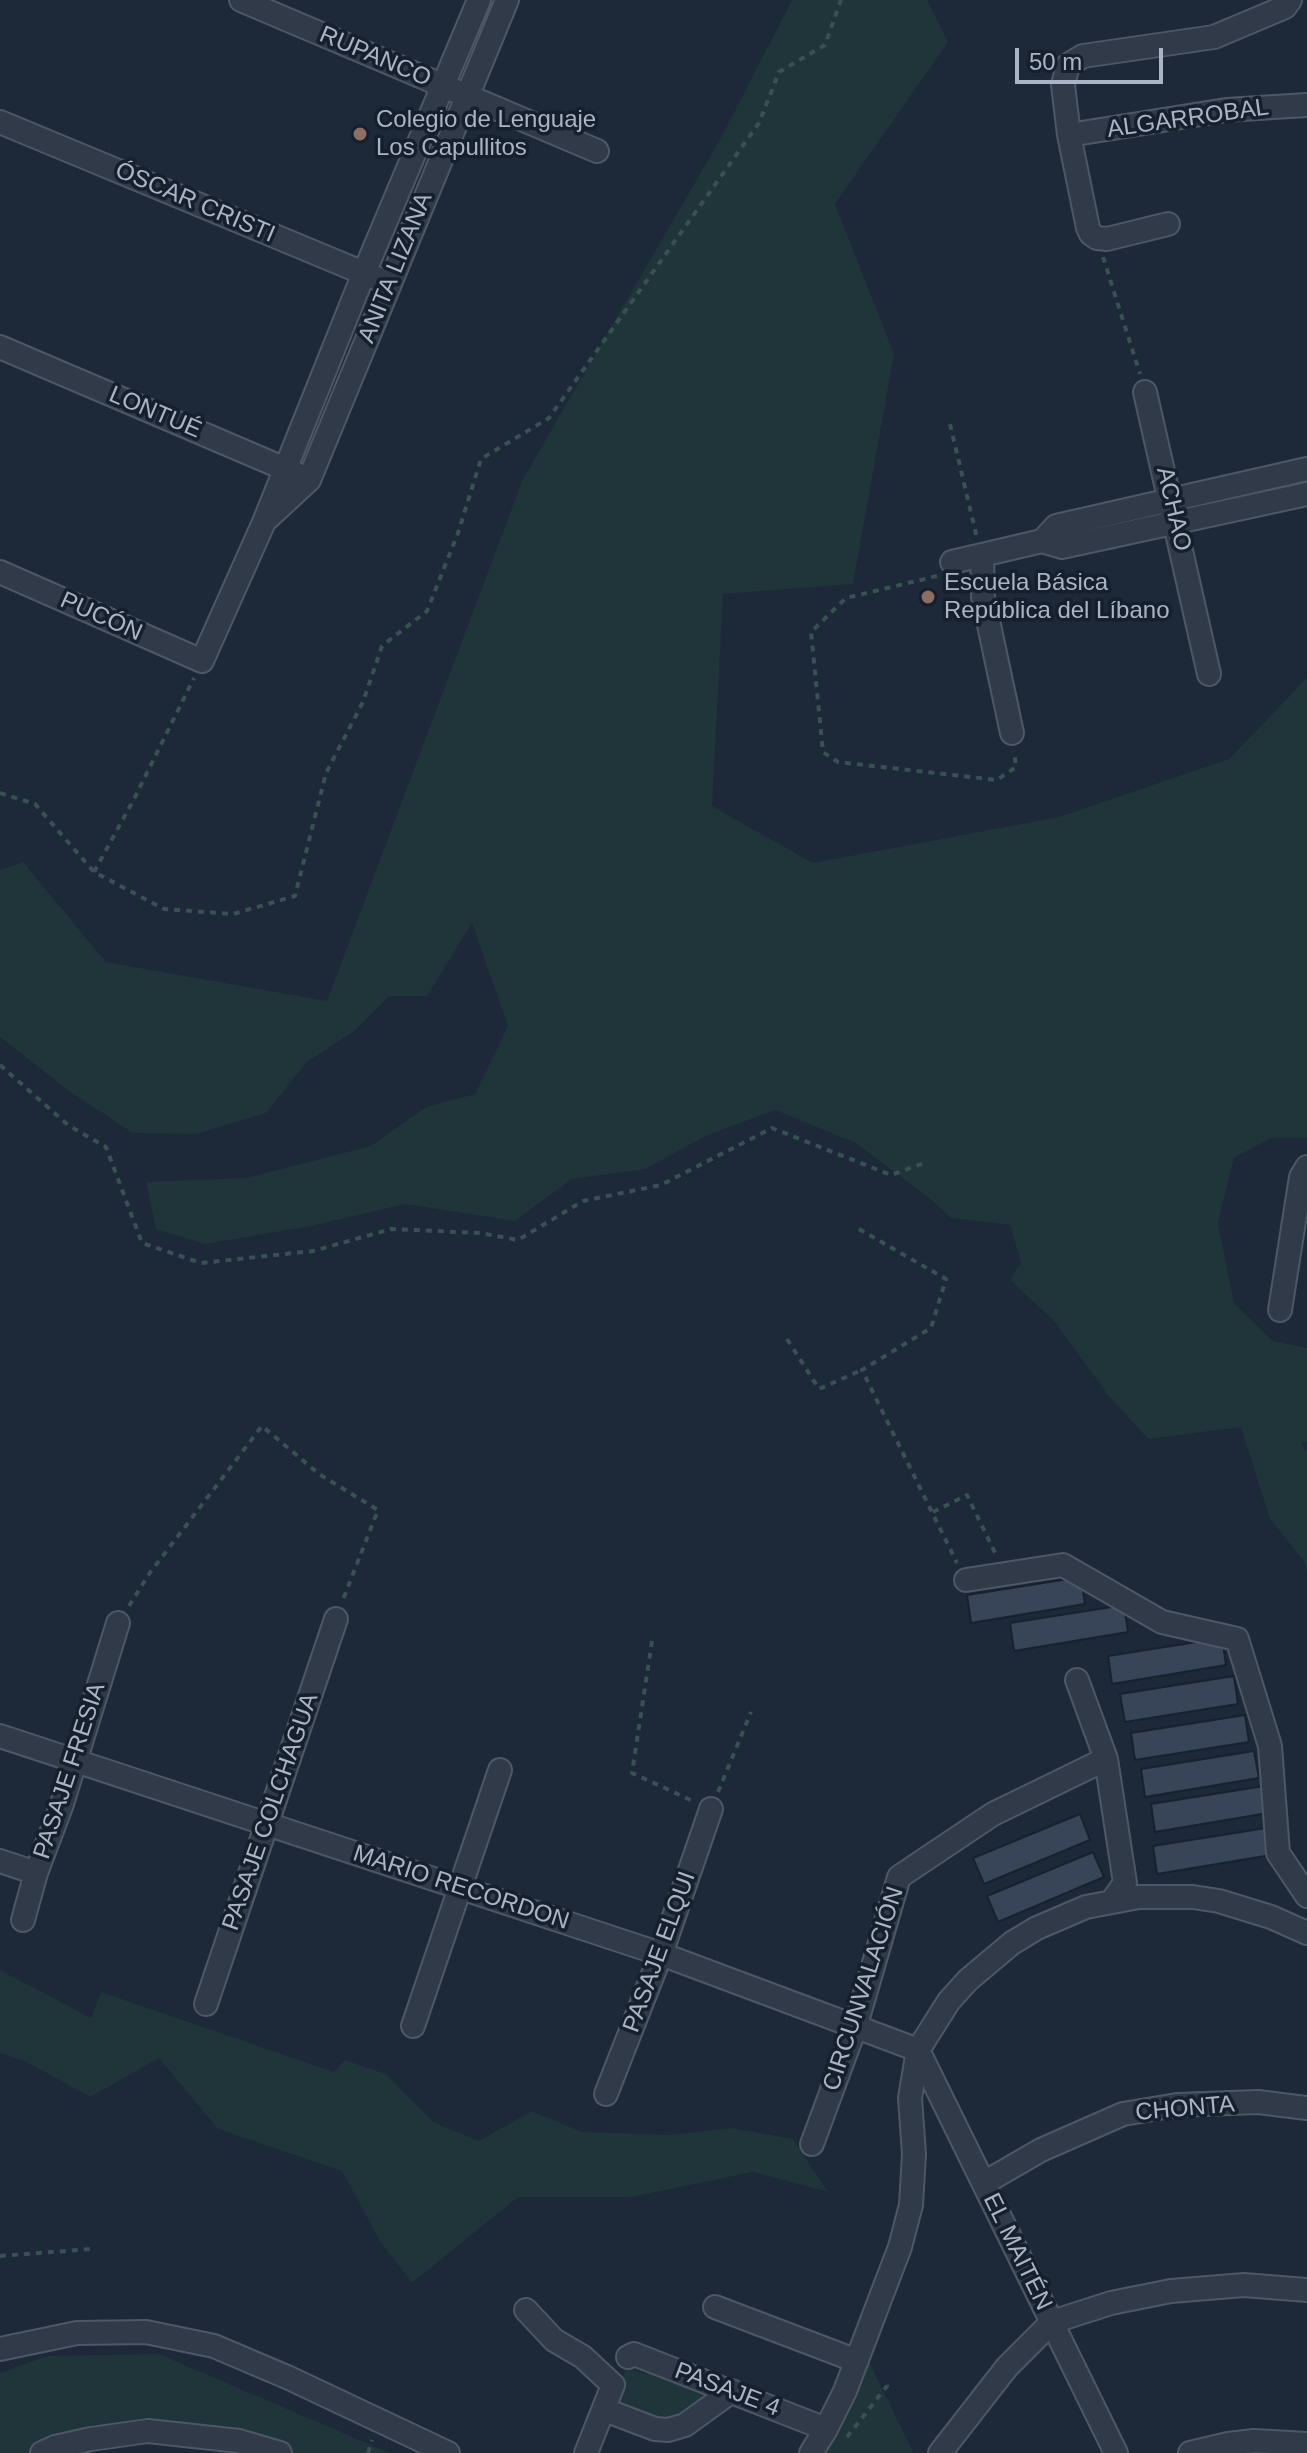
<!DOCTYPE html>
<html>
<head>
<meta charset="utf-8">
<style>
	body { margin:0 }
	#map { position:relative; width:1307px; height:2453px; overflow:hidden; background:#1d2838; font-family:Arial,sans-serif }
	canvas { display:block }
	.scale { position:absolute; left:1015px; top:48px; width:148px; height:36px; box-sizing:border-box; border:4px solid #aab4c6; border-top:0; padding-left:10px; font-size:24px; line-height:28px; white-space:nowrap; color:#aab4c6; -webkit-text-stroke:6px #161f2c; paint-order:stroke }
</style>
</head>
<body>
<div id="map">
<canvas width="1307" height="2453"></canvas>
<div class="scale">50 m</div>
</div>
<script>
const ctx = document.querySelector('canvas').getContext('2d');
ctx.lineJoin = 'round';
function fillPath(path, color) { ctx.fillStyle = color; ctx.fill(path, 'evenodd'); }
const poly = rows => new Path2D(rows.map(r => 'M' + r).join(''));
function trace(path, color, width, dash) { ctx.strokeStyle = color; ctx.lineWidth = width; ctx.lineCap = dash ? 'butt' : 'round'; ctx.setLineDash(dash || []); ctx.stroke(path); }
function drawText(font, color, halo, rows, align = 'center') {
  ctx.font = font + ' Arial,sans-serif'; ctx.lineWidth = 7; ctx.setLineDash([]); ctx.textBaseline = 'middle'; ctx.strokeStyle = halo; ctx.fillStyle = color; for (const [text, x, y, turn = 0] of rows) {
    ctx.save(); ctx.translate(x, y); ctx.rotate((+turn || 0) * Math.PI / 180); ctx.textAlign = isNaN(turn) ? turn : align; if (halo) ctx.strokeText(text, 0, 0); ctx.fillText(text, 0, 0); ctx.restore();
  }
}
fillPath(poly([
	[792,0,927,0,948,42,835,204,894,354,853,584,723,594,712,806,813,863,1059,817,1229,759,1307,678,1307,1138,1271,1138,1234,1158,1218,1223,1234,1303,1273,1341,1307,1348,1307,1442,1301,1442,1307,1453,1307,1570,1304,1561,1270,1519,1241,1427,1148,1439,1108,1395,1054,1321,1010,1280,1021,1262,1010,1225,951,1218,928,1197,856,1143,775,1110,705,1136,646,1169,572,1179,515,1221,405,1204,311,1226,205,1244,156,1229,146,1182,246,1178,371,1146,426,1107,475,1094,508,1026,472,923,427,996,389,996,353,1032,307,1062,266,1113,196,1134,133,1133,69,1091,0,1037,0,870,23,862,106,962,327,1001,523,479,722,136],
	[0,1970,91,2018,101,1992,334,2072,345,2060,386,2074,433,2122,479,2141,532,2111,582,2132,670,2135,732,2128,793,2139,828,2192,753,2172,631,2197,518,2197,412,2283,380,2241,342,2171,218,2129,159,2058,90,2097,27,2062,0,2053],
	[159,2354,390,2453,294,2453,240,2436,52,2443,31,2453,0,2453,0,2373,47,2356],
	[868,2360,914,2453,819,2453],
	[626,2367,645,2374,652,2370,715,2393,689,2414,665,2424,613,2401]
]), '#1f3539');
const building = poly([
	[1081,1577,1085,1604,971,1623,967,1595,1081,1577],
	[1124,1605,1128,1632,1014,1651,1010,1623,1124,1605],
	[1222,1638,1226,1665,1112,1684,1108,1656,1222,1638],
	[1234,1676,1238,1704,1125,1722,1120,1694,1234,1676],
	[1245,1715,1249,1742,1135,1760,1131,1733,1245,1715],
	[1254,1751,1259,1778,1145,1797,1141,1769,1254,1751],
	[1264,1786,1268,1813,1155,1832,1151,1804,1264,1786],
	[1080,1814,1090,1840,984,1884,973,1858,1080,1814],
	[1266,1828,1271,1855,1157,1874,1153,1846,1266,1828],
	[1093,1852,1104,1877,998,1922,987,1896,1093,1852]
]);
fillPath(building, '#384458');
trace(building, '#18212e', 2);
const minor = poly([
	[241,0,597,151],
	[0,122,378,279],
	[1069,135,1226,110,1307,105],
	[1168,224,1107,239,1097,238,1091,234,1088,228,1069,135,1063,85,1068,65,1083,56,1214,37,1285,7,1290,0],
	[0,347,297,474],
	[1145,392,1209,674],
	[268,518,309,480,507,0],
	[1042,541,1056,526,1307,469],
	[982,556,983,597,1012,733],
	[952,562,1042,541,1062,547,1307,494],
	[0,572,202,661,264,522,364,273,479,0],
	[1280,1310,1301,1177,1307,1167],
	[966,1580,1063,1565,1162,1622,1237,1639,1270,1746,1278,1853,1307,1896],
	[1077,1680,1106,1759,1125,1883,1112,1901],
	[0,1736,661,1954,918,2050],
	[0,1861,36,1873],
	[23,1920,36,1873,62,1804,118,1623],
	[206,2004,336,1619],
	[413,2026,500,1770],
	[918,2050,1116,2453],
	[606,2094,661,1954,711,1809],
	[812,2144,855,2028,899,1877,993,1814,1106,1759],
	[984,2183,1041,2150,1123,2114,1177,2105,1258,2102,1307,2108],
	[715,2307,857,2361],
	[526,2310,554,2340,583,2357,613,2385,586,2453],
	[0,2349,77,2333,146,2332,214,2346,287,2377,448,2453],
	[628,2357,634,2354,826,2429],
	[605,2410,655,2429,668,2430,685,2425,732,2391],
	[42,2453,55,2447,91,2439,148,2431,239,2441,280,2453],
	[811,2453,826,2429,845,2391,900,2247,911,2205,914,2154,910,2098,918,2050,949,2001,968,1980,1012,1943,1037,1928,1086,1907,1139,1897,1193,1897,1219,1901,1271,1917,1307,1933],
	[940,2453,1007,2367,1052,2322,1111,2303,1171,2291,1244,2285,1307,2290],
	[1190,2453,1228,2444,1254,2441,1307,2444]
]);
trace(minor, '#4e5766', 26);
trace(poly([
	[1103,257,1140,374],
	[950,424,977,538],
	[937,576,846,598,811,632,823,752,838,762,997,780,1016,767,1014,751],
	[0,793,35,804,94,872,164,909,233,914,295,896,326,773,363,702,382,646,427,611,458,533,481,459,549,418,759,123,779,72,825,45,841,0],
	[94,872,134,799,194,678],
	[0,1065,68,1125,106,1147,142,1243,201,1263,313,1251,391,1229,480,1233,518,1240,583,1201,661,1185,772,1128,891,1175,922,1164],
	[859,1229,946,1279,931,1328,862,1370,957,1563],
	[787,1339,819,1389,862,1370],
	[933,1512,967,1495,997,1557],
	[129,1606,149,1574,262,1426,319,1474,378,1510,342,1602],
	[652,1641,632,1773,695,1802],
	[718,1792,751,1712],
	[0,2256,91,2249],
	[847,2437,887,2386,885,2379],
	[368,2453,372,2440]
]), '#395153', 4, [6, 6]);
trace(minor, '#303a48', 22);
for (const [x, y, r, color] of [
	[360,134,8,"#8d6e63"],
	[928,597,8,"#8d6e63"]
]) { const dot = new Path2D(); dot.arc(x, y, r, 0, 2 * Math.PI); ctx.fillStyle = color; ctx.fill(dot); trace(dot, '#161f2c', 3); }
drawText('24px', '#aab4c6', '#161f2c', [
	["RUPANCO",375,57,23],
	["ALGARROBAL",1188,119,-8],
	["ÓSCAR CRISTI",195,203,23],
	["ANITA LIZANA",396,268,-68],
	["LONTUÉ",155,413,23],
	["ACHAO",1173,509,77],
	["PUCÓN",101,617,24],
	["PASAJE FRESIA",70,1771,-72],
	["PASAJE COLCHAGUA",271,1812,-71],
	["MARIO RECORDON",461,1888,18],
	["PASAJE ELQUI",660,1952,-70],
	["CIRCUNVALACIÓN",864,1989,-72],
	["CHONTA",1185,2109,-5],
	["EL MAITÉN",1017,2252,64],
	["PASAJE 4",727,2390,21]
]);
drawText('24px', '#aab4c6', '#161f2c', [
	["Colegio de Lenguaje",376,120],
	["Los Capullitos",376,148],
	["Escuela Básica",944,583],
	["República del Líbano",944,611]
], 'left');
</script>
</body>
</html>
